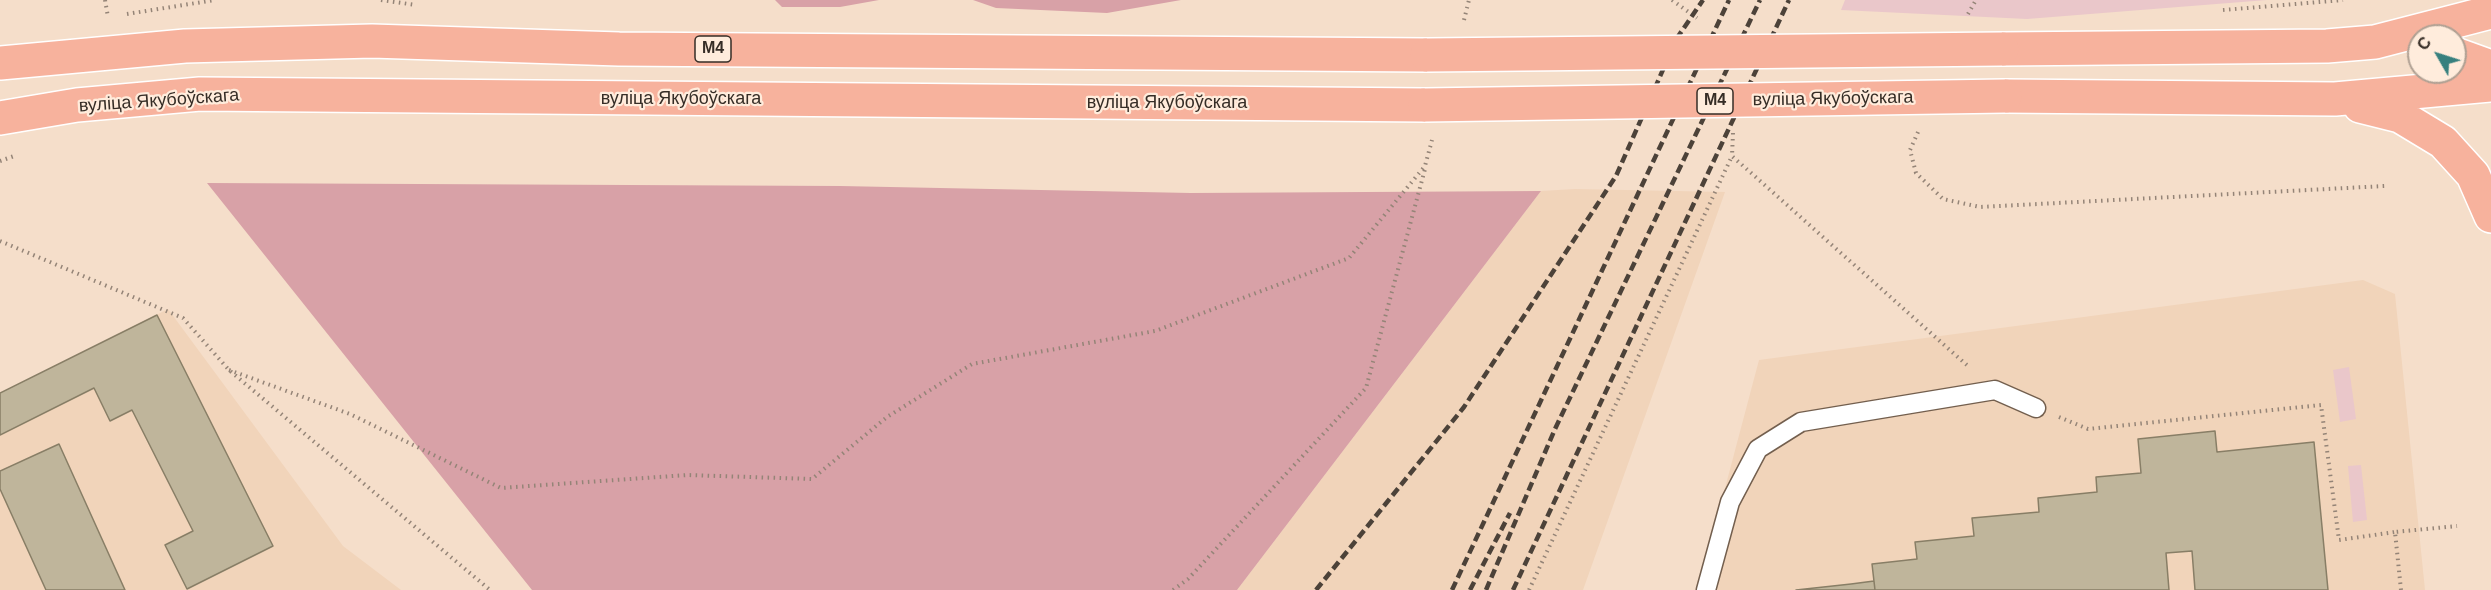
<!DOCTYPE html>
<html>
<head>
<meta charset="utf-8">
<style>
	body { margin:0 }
	#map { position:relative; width:2491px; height:590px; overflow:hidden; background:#f5deca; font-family:Arial,sans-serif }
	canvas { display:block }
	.north { position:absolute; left:2407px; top:24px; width:60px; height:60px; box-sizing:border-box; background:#ffecdc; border:2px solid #afa093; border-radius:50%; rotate:309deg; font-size:16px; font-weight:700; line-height:24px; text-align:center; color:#362d26 }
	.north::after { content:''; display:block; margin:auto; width:21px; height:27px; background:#37807e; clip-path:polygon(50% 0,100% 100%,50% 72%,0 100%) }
</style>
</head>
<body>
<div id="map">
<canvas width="2491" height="590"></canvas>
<div class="north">С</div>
</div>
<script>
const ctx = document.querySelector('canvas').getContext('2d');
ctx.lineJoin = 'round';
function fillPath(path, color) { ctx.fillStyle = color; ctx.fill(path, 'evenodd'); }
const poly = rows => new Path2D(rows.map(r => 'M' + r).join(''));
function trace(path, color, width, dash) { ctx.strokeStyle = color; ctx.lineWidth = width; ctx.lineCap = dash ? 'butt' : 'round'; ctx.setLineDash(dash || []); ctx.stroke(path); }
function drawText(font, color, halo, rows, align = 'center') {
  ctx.font = font + ' Arial,sans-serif'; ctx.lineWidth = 4.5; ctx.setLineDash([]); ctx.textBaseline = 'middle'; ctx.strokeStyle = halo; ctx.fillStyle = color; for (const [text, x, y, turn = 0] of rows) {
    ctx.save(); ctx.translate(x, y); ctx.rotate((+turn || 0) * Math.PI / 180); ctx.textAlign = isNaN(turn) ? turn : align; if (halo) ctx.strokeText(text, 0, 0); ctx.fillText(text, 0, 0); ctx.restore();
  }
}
fillPath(poly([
	[1575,189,1725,192,1583,590,1237,590,1541,191],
	[2363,280,2395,294,2425,590,1698,590,1759,360],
	[168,309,343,546,401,590,0,590,0,394]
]), '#f1d4ba');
fillPath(poly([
	[1845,0,2267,0,2027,19,1841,10],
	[2349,367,2356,419,2340,422,2333,370],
	[2361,465,2367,520,2353,522,2348,466]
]), '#eac7ca');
fillPath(poly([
	[775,0,879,0,840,7,782,7],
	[973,0,1181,0,1107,13,996,8],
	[207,183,840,186,1191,193,1541,191,1237,590,532,590]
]), '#d8a1a7');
const building = poly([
	[157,315,273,546,187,589,165,545,193,531,132,410,110,421,94,388,0,435,0,393,157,315],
	[2215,431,2217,452,2314,442,2328,590,2195,590,2192,551,2166,553,2169,590,1875,590,1872,564,1917,559,1915,542,1974,536,1972,518,2039,512,2038,498,2097,492,2096,477,2141,473,2138,439,2215,431],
	[59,444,125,590,46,590,0,489,0,471,59,444],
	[1874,581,1875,590,1796,590,1851,584,1874,581]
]);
fillPath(building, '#bfb59b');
trace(building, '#887e66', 1.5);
const service = poly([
	[1706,590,1730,502,1758,449,1801,422,1995,390,2036,408]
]);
const primary = poly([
	[2002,49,2327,46,2375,42,2491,12],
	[2455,54,2491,67],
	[0,63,185,46,372,41,619,49,1427,55],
	[2005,96,2335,99,2491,85],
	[2360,106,2400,116,2443,142,2473,175,2491,216],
	[0,118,77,105,200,94,1425,105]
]);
trace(service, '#735f4e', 21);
trace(primary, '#fff', 36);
trace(poly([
	[105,0,108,17],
	[381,0,416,5],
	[1672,0,1697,18],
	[2223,10,2343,0],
	[127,14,215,0],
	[1968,14,1976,0],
	[1464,20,1469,0],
	[1918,132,1910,150,1916,173,1943,199,1980,207,2385,186],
	[1733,133,1732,156,1969,367],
	[0,161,17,155],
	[0,241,183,318,229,370,490,590],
	[229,370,350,414,501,488,687,475,812,479,887,417,972,364,1155,331,1349,258,1425,166,1432,140],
	[2059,417,2088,429,2321,405,2339,540,2395,532],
	[1173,590,1188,579,1366,388,1425,169],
	[1529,590,1732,156],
	[2401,590,2395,532,2457,526]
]), '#948477', 4, [1.5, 4.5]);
trace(service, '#fff', 18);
trace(primary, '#f7b29d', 33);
trace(poly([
	[1316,590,1464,407,1616,176,1677,38,1703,0],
	[1452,590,1729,0],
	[1470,590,1510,513],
	[1486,590,1555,429,1760,0],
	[1513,590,1789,0]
]), '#4c4239', 4.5, [9, 4.5]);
const primaryBridge = poly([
	[1427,55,2002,49],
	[1425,105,2005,96]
]);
trace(primaryBridge, '#fff', 36, []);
trace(primaryBridge, '#f7b29d', 33);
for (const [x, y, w] of [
	[713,49,36],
	[1715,101,36]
]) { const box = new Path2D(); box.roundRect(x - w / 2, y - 13, w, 26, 4.5); ctx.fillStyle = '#ffecdc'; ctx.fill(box); trace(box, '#362d26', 1.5); }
drawText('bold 16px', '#362d26', null, [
	["М4",713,49],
	["М4",1715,101]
]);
drawText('18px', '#362d26', '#ffecdc', [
	["вуліца Якубоўскага",681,99],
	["вуліца Якубоўскага",1833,99,-1],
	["вуліца Якубоўскага",159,101,-4],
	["вуліца Якубоўскага",1167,103]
]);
</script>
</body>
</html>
